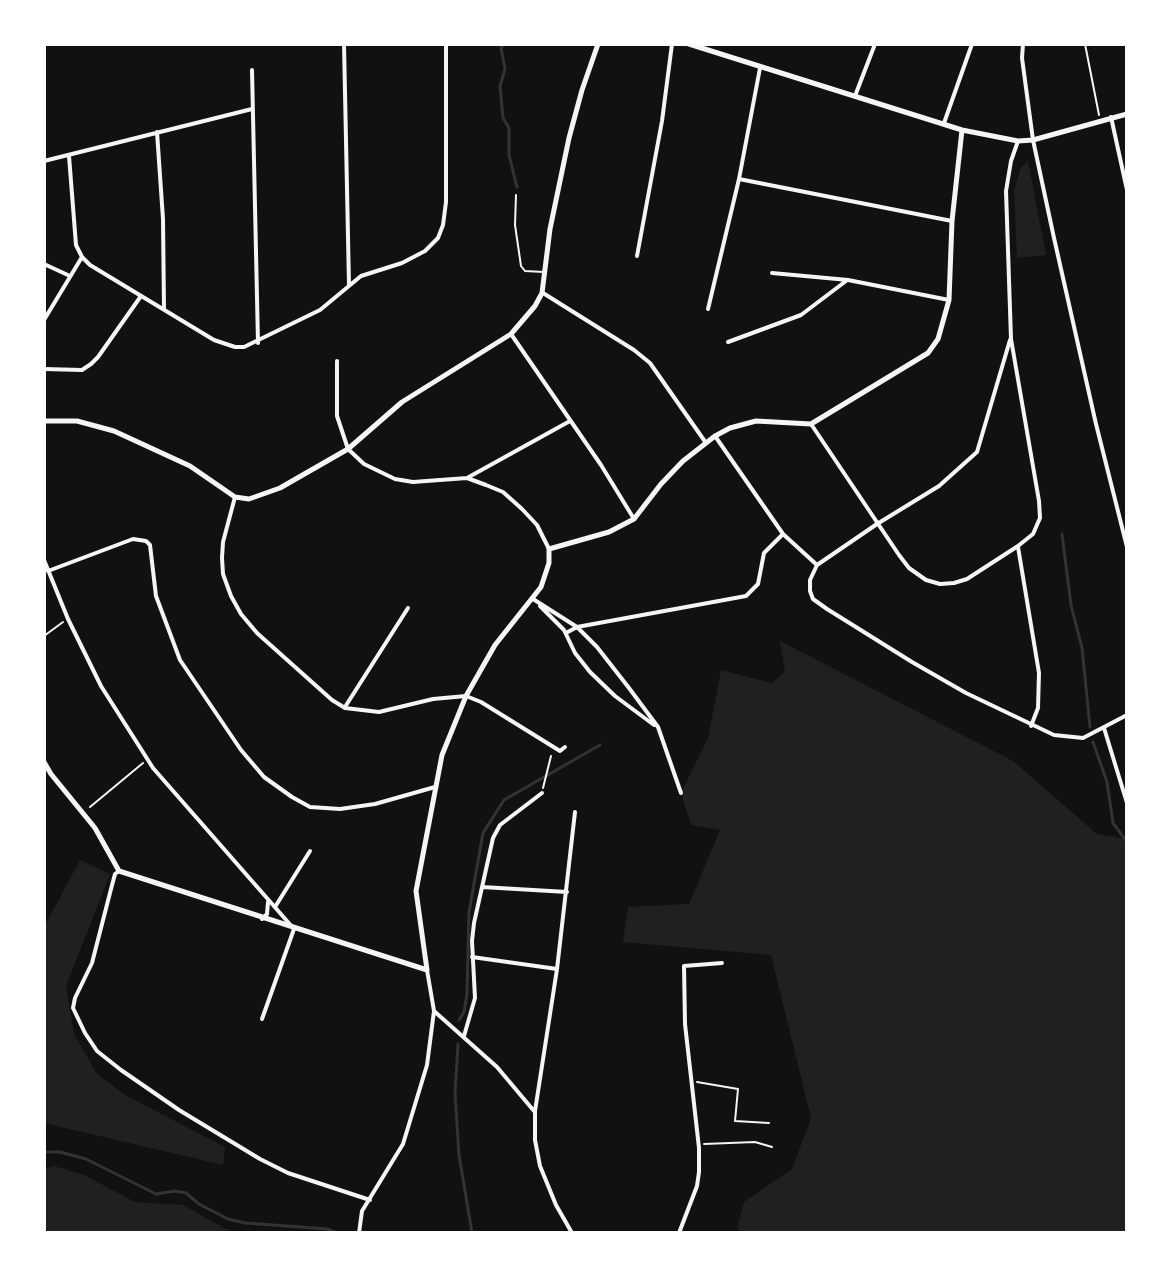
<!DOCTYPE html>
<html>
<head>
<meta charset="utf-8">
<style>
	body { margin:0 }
	#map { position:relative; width:1171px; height:1277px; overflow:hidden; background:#111; font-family:"Nunito Sans",sans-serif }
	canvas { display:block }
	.frame { position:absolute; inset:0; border:46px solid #fff; pointer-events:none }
</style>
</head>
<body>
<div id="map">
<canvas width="1171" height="1277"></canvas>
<div class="frame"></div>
</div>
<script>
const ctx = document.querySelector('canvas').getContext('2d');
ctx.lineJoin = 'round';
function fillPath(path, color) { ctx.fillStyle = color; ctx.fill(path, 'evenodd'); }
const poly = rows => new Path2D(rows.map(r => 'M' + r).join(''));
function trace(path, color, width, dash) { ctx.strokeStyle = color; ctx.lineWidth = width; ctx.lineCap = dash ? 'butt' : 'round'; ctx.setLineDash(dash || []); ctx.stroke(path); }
fillPath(poly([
	[1028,161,1046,255,1017,258,1014,190,1021,167],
	[780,641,1013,761,1097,834,1127,839,1127,1233,742,1233,737,1228,744,1202,792,1169,811,1118,771,955,623,942,628,907,689,904,720,830,691,825,681,793,708,738,721,670,772,683,785,672],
	[80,860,110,874,66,986,74,1034,97,1074,125,1095,225,1147,223,1165,44,1123,44,927],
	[54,1166,84,1175,135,1202,183,1205,233,1233,44,1233,44,1169]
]), '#202020');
trace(poly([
	[504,44,501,48,505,69,500,86,503,118,509,128,509,155,517,187],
	[1062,534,1071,605,1082,648,1090,727],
	[1093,742,1107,782,1113,823,1127,842],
	[459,1020,464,1012,467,994,469,912,483,833,504,800,600,745],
	[458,1044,455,1094,459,1155,472,1233],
	[44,1152,60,1152,86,1159,156,1194,175,1191,186,1193,199,1204,228,1219,245,1223,327,1229,337,1233]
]), '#333', 3);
trace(poly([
	[1085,44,1099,115],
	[44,636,63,622],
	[543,788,551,756],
	[90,807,143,763],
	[697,1082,738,1089,735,1121,769,1123],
	[704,1144,755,1142,772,1147]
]), '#f5f5f5', 2);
trace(poly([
	[516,195,515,225,521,266,525,271,544,272]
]), '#f5f5f5', 2);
trace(poly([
	[344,44,349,285],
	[1023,44,1022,58,1033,140,1054,238,1096,424,1127,547],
	[252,70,258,343],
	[855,96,875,44],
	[1111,117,1127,190],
	[944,123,972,44],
	[157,132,163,219,164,309],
	[69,156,76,245,82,257,90,265,214,340,235,347,244,347,320,310,361,276,402,263,425,251,438,238,443,225,446,202,446,44],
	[44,161,252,109],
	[739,179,952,221],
	[637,256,662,121,672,44],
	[44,264,70,276],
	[772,273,848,280,949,300],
	[543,293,634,350,650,363,706,443],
	[708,309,739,179,760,68],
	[44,320,82,257],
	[511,334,601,465,634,519],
	[1010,340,977,452,939,486,877,524,817,565,810,580,810,591,813,599,827,609,912,662,966,693,1054,735,1083,738,1127,715],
	[728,342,801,315,846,281],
	[337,361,337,416,348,449,364,464,395,479,413,482,467,478,486,485,503,492,522,509,537,525,549,549],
	[44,369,82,370,91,364,98,357,141,296],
	[811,424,899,555,909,568,926,580,940,584,954,583,967,579,1018,546,1033,534,1040,518,1039,501,1011,339,1006,191,1011,161,1018,141],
	[715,436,783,534,817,565],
	[467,478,570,421],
	[235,497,223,542,222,558,223,574,231,596,241,614,257,633,332,700,345,708,379,712,433,699,466,696,481,702,560,751,565,747],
	[1018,547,1039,673,1038,708,1031,726],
	[44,560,68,619,101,686,153,768,294,929,262,1019],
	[48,571,133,539,146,541,150,545,156,596,180,660,241,750,264,777,292,797,310,807,340,809,375,804,435,787],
	[533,599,577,627,597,647,629,688,658,727,681,793],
	[540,606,564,630,575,653,590,672,615,696,654,725],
	[566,633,577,627,746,596,758,584,764,553,783,534],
	[345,707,408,608],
	[1104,728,1127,803],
	[119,871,115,874,111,889,92,963,75,998,73,1008,85,1033,97,1051,121,1070,179,1110,260,1159,288,1173,370,1200],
	[482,887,567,892],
	[275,907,310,851],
	[262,919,267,914,268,902],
	[472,957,557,969],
	[434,1011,497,1067,534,1111],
	[464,1036,475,998,472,941,474,923,493,838,500,825,542,793],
	[359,1233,362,1211,403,1144,427,1065,434,1011,427,970],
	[572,1233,556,1205,540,1166,535,1140,535,1111,557,969,575,812],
	[679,1233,697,1186,699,1172,699,1148,685,1024,684,966,722,963]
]), '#f5f5f5', 4);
trace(poly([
	[689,44,962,130,1018,141,1033,140,1127,114],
	[44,421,77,421,114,431,190,466,235,497,249,499,280,488,348,449,402,402,511,334,535,306,542,293,550,229,569,138,582,90,598,44],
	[44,762,51,774,95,828,119,871,427,970,416,891,442,755,466,696,495,645,541,587,549,563,549,549,609,532,634,519,661,484,683,461,715,436,730,428,756,421,811,424,928,353,938,339,949,300,952,221,962,130]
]), '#f5f5f5', 5);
</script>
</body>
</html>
